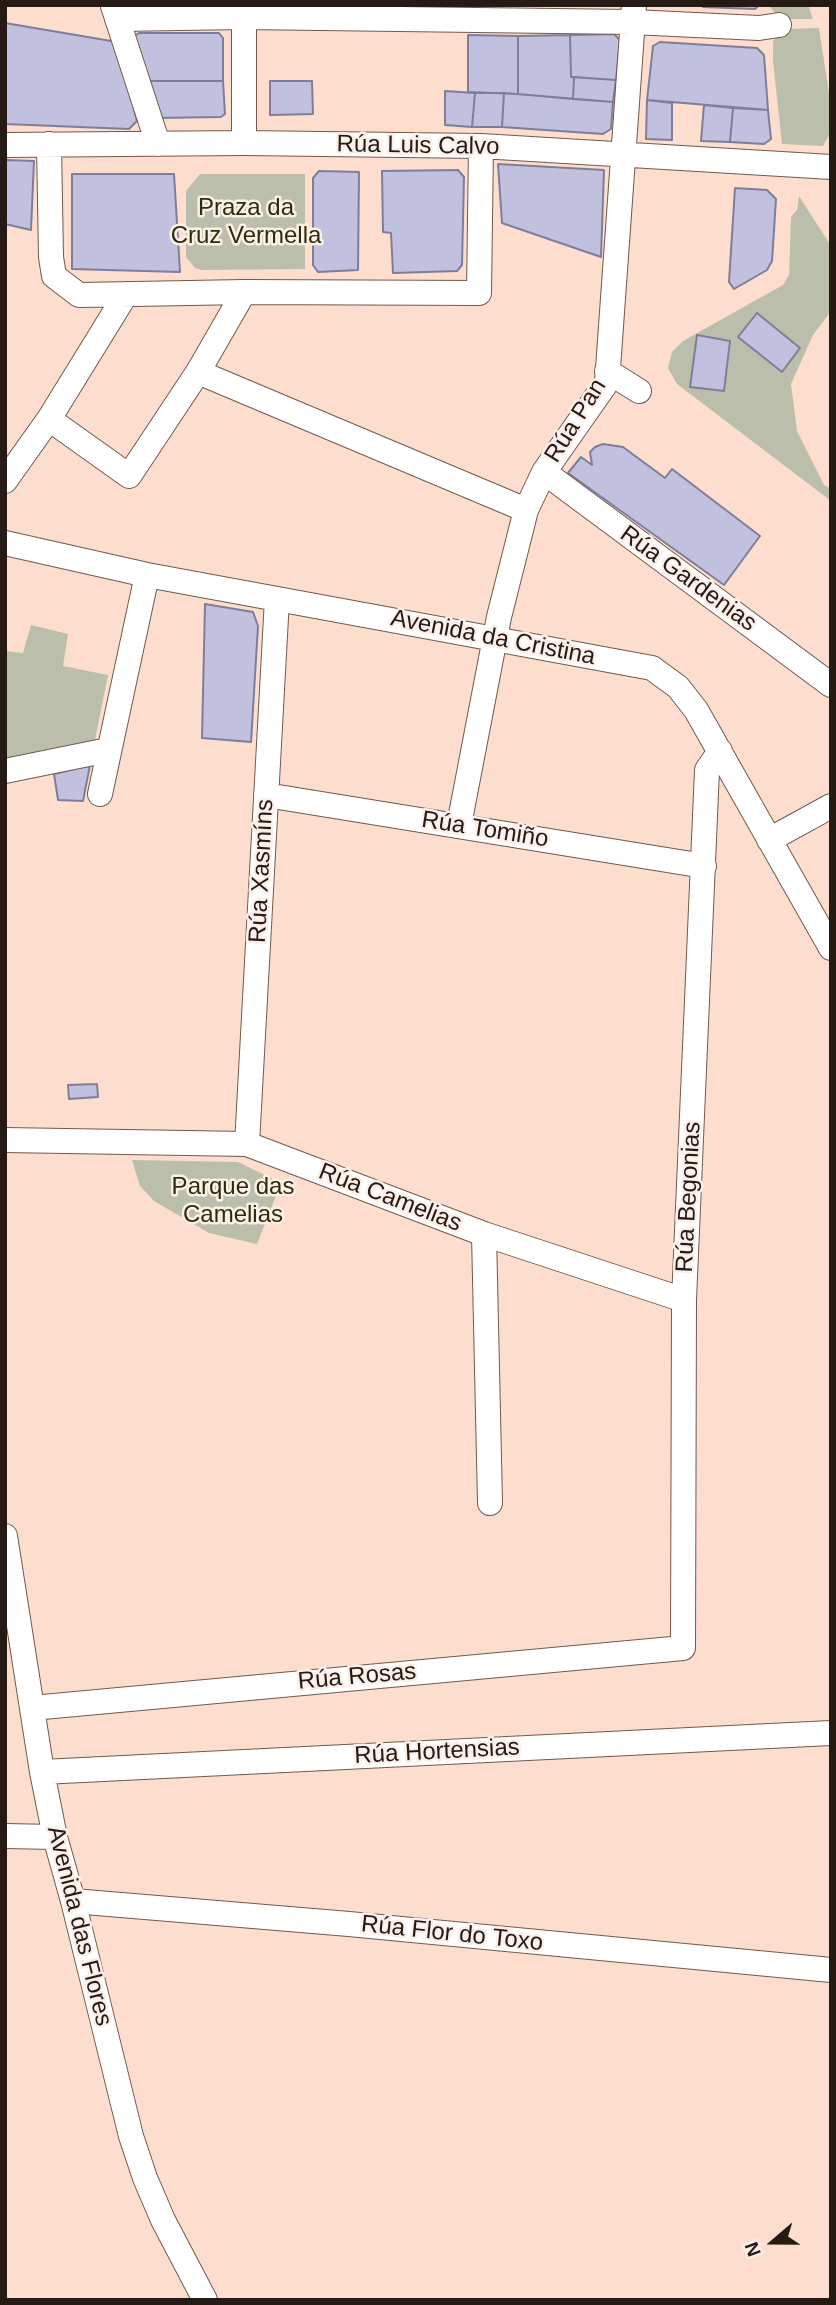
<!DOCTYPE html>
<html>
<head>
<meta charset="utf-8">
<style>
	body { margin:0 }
	#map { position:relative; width:836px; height:2305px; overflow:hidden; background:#fdddce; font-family:Arial,sans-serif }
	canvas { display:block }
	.frame { position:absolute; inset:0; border:7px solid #251a14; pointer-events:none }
	.north { position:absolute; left:738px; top:2207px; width:70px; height:70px; -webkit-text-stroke:5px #fcefe9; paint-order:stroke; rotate:250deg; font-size:19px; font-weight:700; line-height:28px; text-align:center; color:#251a14 }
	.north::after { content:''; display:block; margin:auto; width:24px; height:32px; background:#251a14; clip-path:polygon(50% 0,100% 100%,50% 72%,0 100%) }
</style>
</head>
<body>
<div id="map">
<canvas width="836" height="2305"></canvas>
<div class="frame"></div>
<div class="north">N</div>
</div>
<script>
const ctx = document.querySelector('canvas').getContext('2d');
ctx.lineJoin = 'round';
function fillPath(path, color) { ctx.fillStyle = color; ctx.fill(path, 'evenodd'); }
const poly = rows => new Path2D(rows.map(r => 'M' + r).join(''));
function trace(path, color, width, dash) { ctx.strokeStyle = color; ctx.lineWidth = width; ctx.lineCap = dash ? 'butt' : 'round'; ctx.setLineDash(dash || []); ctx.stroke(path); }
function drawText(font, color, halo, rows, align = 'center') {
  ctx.font = font + ' Arial,sans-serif'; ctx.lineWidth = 5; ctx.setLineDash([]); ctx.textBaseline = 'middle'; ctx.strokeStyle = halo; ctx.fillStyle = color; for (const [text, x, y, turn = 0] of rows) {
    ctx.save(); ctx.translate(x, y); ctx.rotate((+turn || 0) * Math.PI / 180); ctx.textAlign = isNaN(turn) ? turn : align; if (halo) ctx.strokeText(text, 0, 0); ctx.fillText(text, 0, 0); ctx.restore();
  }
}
fillPath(poly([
	[768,5,808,5,813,19,781,19],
	[819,28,831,107,831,132,823,146,782,144,773,61,773,41,784,29],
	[200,174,305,174,305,269,202,270,195,268,186,257,186,191],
	[799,196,831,246,831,311,813,335,791,384,797,431,824,485,831,489,831,501,677,384,668,368,672,352,683,341,783,285,789,275,791,217,797,210],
	[31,625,68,634,63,666,108,675,95,740,5,758,5,651,23,653],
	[132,1160,238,1162,281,1183,257,1244,209,1233,154,1201,140,1186]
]), '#bbbeab');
const building = poly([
	[703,5,759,5,755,9,703,7,703,5],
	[5,23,117,42,137,121,129,129,5,124,5,23],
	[139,33,219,33,223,38,223,81,145,81,134,36,139,33],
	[614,34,620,40,616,80,571,77,570,35,614,34],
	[468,35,518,36,518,94,468,92,468,35],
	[570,35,571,77,574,77,573,99,518,94,518,36,570,35],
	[660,42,757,48,764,55,768,110,647,100,653,46,660,42],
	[574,77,616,80,613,102,573,99,574,77],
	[145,81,223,81,225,114,221,117,156,118,145,81],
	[270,81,312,81,313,114,270,115,270,81],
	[445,91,475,93,472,127,445,125,445,91],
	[475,93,504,93,502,127,472,127,475,93],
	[504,93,613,102,611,129,603,134,502,127,504,93],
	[647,100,672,103,672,140,646,139,647,100],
	[704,105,733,108,730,142,701,141,704,105],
	[733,108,768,110,771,139,764,144,730,142,733,108],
	[5,160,34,161,31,230,5,224,5,160],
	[498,164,604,170,601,257,502,223,498,164],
	[458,170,464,177,462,265,457,271,393,273,391,233,383,232,382,171,458,170],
	[319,171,359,172,358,270,318,272,313,265,313,178,319,171],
	[72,174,174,174,180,272,72,269,72,174],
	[735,188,767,190,776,199,772,261,767,270,734,289,729,282,735,188],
	[757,313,800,348,782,372,738,337,757,313],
	[697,335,730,341,724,391,690,387,697,335],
	[603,444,623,447,665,478,672,469,760,536,724,585,568,473,581,457,592,465,590,452,595,447,603,444],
	[205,604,253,612,258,626,251,742,202,738,205,604],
	[90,765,83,801,58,800,54,774,90,765],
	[97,1084,98,1097,69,1099,68,1085,97,1084]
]);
fillPath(building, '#c1c0df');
trace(building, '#7f7e99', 2);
const minor = poly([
	[244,5,244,143],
	[113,6,158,144],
	[117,19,244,17,632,22,759,28,779,25],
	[49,144,51,257,54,276,79,295,244,292,479,293,481,146],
	[5,145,244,143,481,146,831,167],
	[607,371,639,391],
	[198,372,526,510],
	[49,419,129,476,198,372,244,292],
	[544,472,831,685],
	[5,481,49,419,126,294],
	[5,543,147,575,652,668,678,687,696,710,831,948],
	[5,771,108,750],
	[100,794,147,575],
	[266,795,704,866],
	[459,825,499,617,526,510,544,472,607,382,634,5],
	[769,840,831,806],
	[5,1140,247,1144,484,1234,684,1300],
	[247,1144,277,599],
	[484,1234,490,1503],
	[5,1536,42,1772,55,1837,73,1901,131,2136,145,2178,163,2220,205,2300],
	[32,1708,683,1648,684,1300,707,770,720,751],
	[42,1772,831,1733],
	[5,1836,55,1837],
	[73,1901,349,1924,831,1970]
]);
trace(minor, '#73594c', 26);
trace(minor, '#fff', 24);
drawText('24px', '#251a14', '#fcefe9', [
	["Rúa Luis Calvo",418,146,1],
	["Rúa Pan",576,421,-58],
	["Rúa Gardenias",688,579,36],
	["Avenida da Cristina",493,638,11],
	["Rúa Tomiño",485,830,9],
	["Rúa Xasmíns",262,871,-87],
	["Rúa Begonias",689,1197,-87],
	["Rúa Camelias",390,1198,21],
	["Rúa Rosas",357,1677,-5],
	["Rúa Hortensias",437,1752,-3],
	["Avenida das Flores",79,1926,76],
	["Rúa Flor do Toxo",452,1934,6]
]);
drawText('24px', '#2b2e06', '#fcefe9', [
	["Praza da",246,208],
	["Cruz Vermella",246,236],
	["Parque das",233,1187],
	["Camelias",233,1215]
]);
</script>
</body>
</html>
